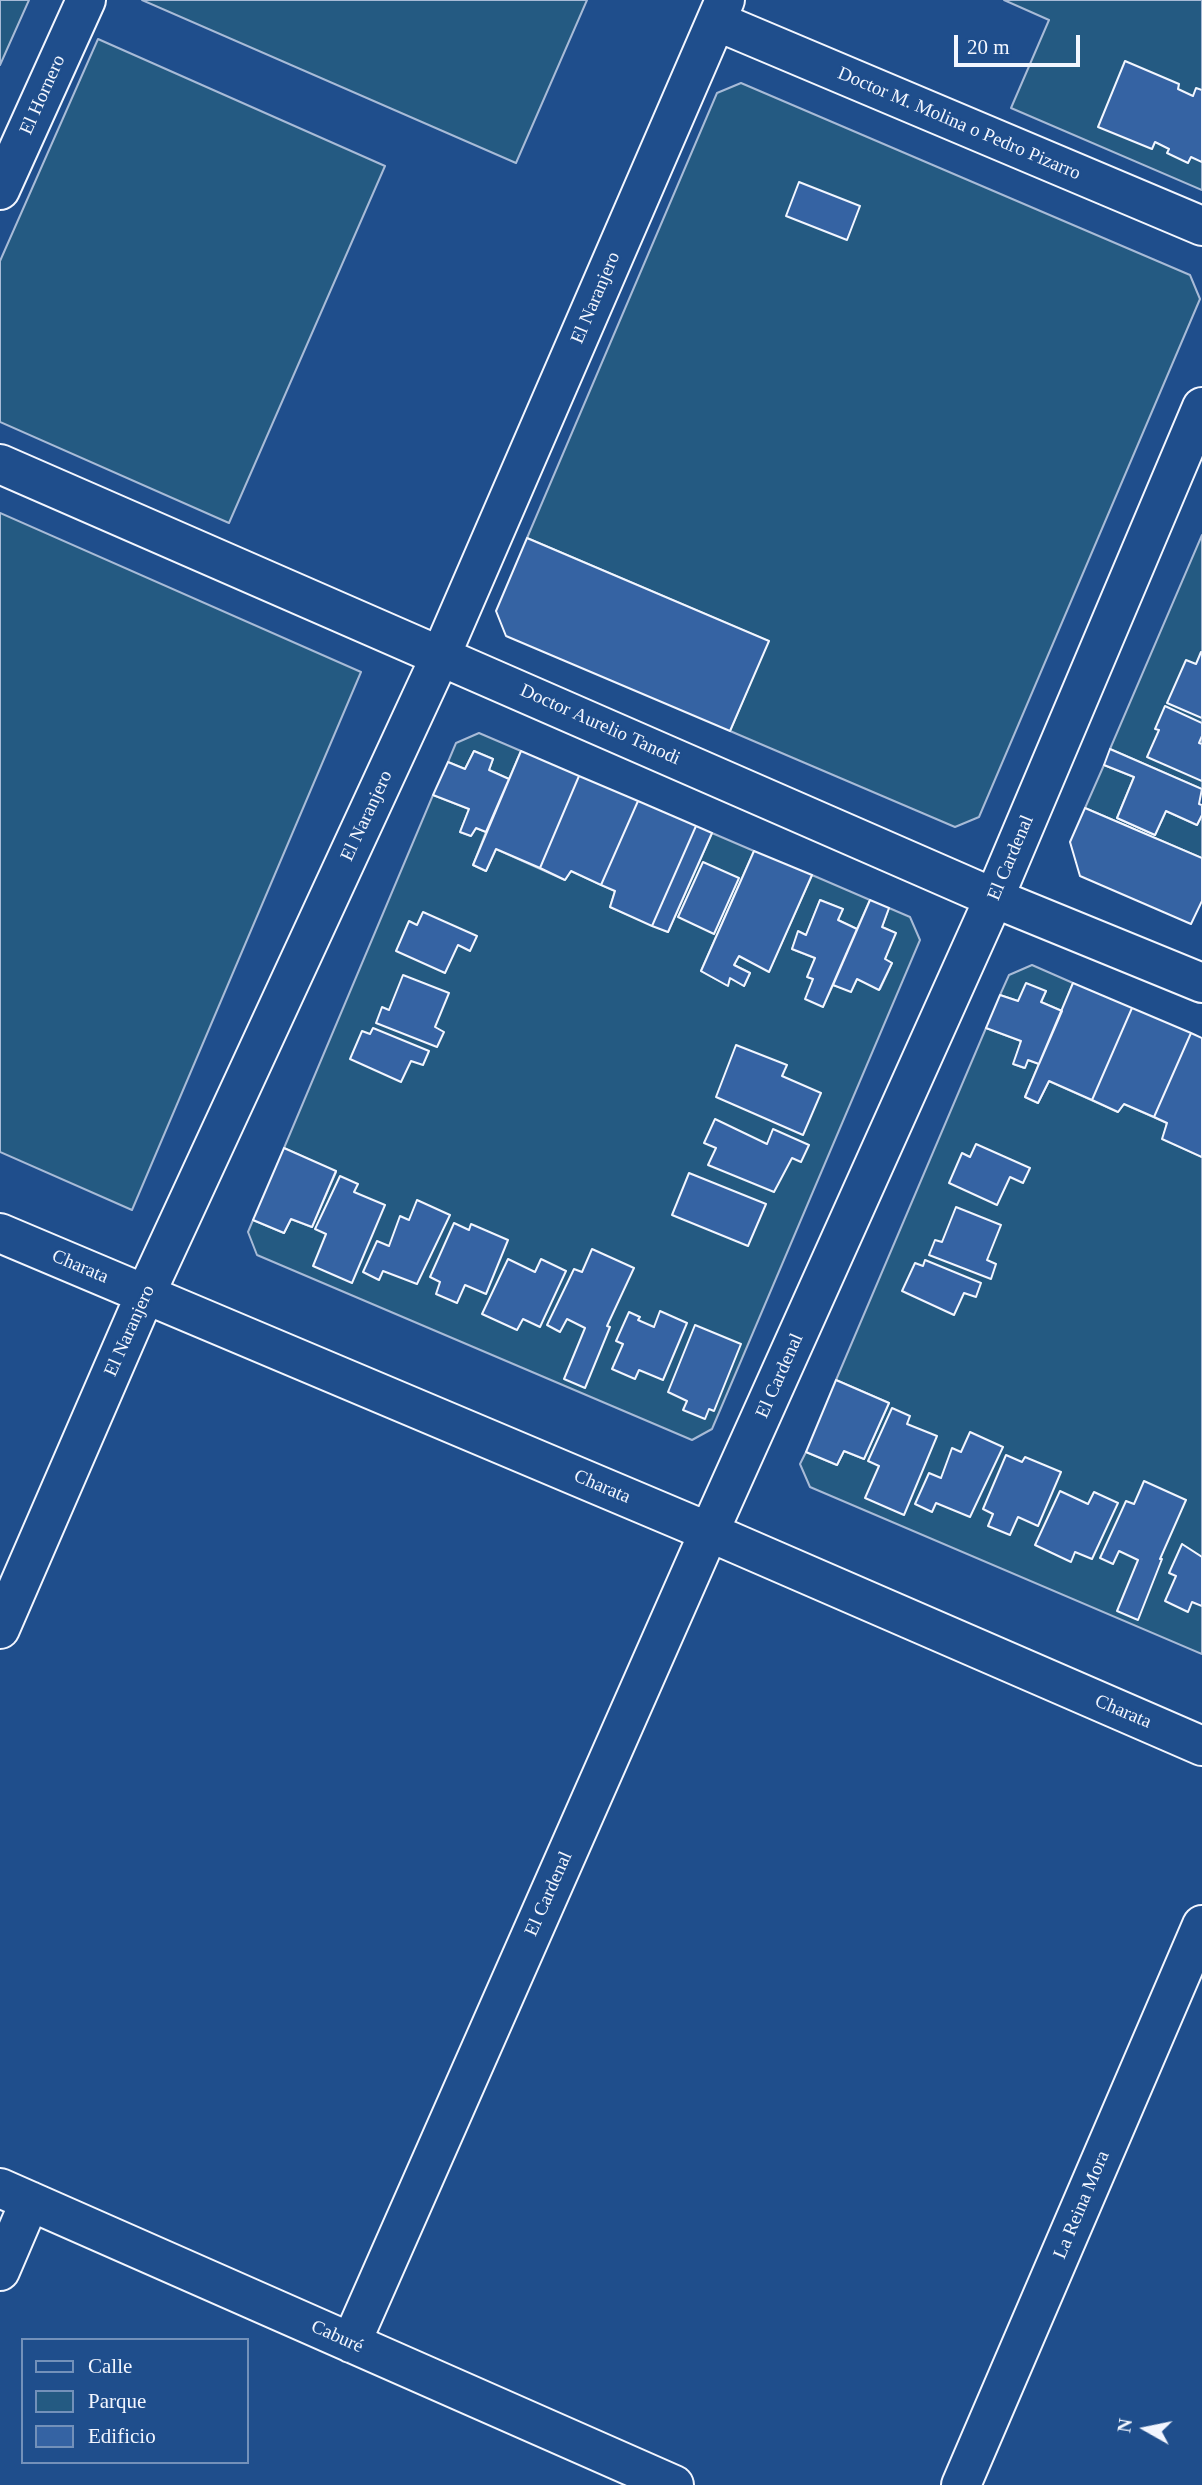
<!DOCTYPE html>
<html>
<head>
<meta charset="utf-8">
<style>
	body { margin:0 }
	#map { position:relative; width:1202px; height:2485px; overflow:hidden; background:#1f4e8c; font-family:Georgia,serif }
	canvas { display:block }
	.legend { position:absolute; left:21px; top:2338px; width:228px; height:126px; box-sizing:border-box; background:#1f4e8c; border:2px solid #7391ba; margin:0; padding:9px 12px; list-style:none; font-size:21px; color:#f2f6ff }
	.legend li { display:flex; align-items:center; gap:14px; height:35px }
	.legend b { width:35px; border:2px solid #7391ba }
	.north { position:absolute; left:1111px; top:2394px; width:70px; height:70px; -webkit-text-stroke:5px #1f4e8c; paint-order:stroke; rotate:279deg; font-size:19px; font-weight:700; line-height:28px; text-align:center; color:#f2f6ff }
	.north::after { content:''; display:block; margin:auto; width:24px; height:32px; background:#f2f6ff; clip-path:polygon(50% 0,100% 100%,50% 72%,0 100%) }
	.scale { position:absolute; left:954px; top:35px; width:126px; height:32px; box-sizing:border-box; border:4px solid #f2f6ff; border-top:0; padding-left:9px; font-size:21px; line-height:24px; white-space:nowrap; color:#f2f6ff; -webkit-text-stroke:5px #1f4e8c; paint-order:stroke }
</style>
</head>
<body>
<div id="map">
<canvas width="1202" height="2485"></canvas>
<ul class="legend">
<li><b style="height:9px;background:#1f4e8c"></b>Calle</li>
<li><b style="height:19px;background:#245a82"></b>Parque</li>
<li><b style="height:19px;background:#3563a3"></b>Edificio</li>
</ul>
<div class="north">N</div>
<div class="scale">20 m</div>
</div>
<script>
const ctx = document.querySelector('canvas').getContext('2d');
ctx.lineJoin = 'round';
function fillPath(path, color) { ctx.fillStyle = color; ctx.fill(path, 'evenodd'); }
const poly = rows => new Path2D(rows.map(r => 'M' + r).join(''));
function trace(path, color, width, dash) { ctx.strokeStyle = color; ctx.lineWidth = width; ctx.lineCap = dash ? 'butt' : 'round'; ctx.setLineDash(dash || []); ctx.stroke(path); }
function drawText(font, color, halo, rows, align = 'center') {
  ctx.font = font + ' Georgia,serif'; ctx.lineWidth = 5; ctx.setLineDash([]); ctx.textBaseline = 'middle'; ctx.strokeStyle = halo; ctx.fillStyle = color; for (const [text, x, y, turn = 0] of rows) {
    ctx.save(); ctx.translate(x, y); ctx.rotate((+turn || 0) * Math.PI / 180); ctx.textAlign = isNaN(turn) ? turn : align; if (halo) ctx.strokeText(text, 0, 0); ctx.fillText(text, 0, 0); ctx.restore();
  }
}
const green = poly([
	[0,0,29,0,0,65,0,0],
	[142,0,587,0,516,163,142,0],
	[1004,0,1202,0,1202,190,1011,108,1049,20,1004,0],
	[98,39,385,166,229,523,0,422,0,261,98,39],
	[741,83,1190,275,1200,299,979,817,955,827,730,731,768,641,527,538,717,93,741,83],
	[0,513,361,672,132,1210,0,1152,0,513],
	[1202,535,1202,789,1110,749,1202,535],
	[479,733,521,751,509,779,489,770,493,759,474,751,465,769,448,762,456,743,479,733],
	[1104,765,1134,777,1117,818,1155,835,1166,811,1197,825,1202,815,1202,858,1085,808,1104,765],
	[433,795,469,809,460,832,471,836,476,828,486,832,473,865,486,871,496,849,565,880,571,871,615,891,610,907,668,932,712,833,754,851,701,971,727,985,730,978,744,986,750,973,734,965,739,956,769,971,812,875,870,900,857,929,838,920,842,909,820,900,806,935,799,932,792,949,815,958,808,977,813,979,823,1006,833,985,851,991,857,979,880,989,892,963,885,959,895,933,882,927,889,908,910,917,920,940,712,1429,692,1440,257,1255,248,1232,253,1220,284,1233,291,1219,312,1227,336,1172,284,1148,433,795],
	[1032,965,1073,983,1062,1011,1041,1002,1046,991,1018,1001,1000,995,1009,975,1032,965],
	[986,1028,1021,1041,1014,1064,1024,1068,1028,1060,1039,1064,1025,1097,1038,1103,1049,1081,1118,1112,1124,1104,1167,1123,1163,1139,1202,1157,1202,1654,810,1487,800,1464,806,1452,837,1465,844,1451,864,1459,889,1403,836,1380,986,1028]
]);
fillPath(green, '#245a82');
trace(green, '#a8bbd7', 2);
const building = poly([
	[1125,61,1179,84,1178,89,1193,96,1196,88,1202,90,1202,162,1191,157,1188,163,1167,153,1169,149,1155,142,1152,149,1098,127,1125,61],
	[799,182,860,206,847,240,786,216,799,182],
	[527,538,769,641,730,731,506,636,496,611,527,538],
	[1201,652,1202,652,1202,718,1167,703,1186,660,1196,664,1201,652],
	[1165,706,1202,723,1202,736,1199,743,1202,744,1202,781,1147,757,1159,730,1155,729,1165,706],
	[1110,749,1202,789,1199,804,1202,805,1202,815,1197,825,1166,811,1155,835,1117,818,1134,777,1104,765,1110,749],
	[474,751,493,759,489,770,509,779,486,832,476,828,471,836,460,832,469,809,433,795,448,762,465,769,474,751],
	[521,751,579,776,540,868,496,849,486,871,473,865,521,751],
	[579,776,638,801,601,885,571,871,565,880,540,868,579,776],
	[638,801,696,826,652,926,610,907,615,891,601,885,638,801],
	[1085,808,1202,858,1202,901,1191,924,1080,876,1070,842,1085,808],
	[696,826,712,833,668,932,652,926,696,826],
	[754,851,812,875,769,972,739,956,734,965,750,973,744,986,730,978,728,986,701,971,754,851],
	[703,862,739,878,714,934,678,917,703,862],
	[820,900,843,909,838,920,857,929,823,1007,805,999,813,979,807,977,815,958,792,949,798,931,806,935,820,900],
	[870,900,889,908,882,927,896,933,885,959,892,963,879,990,857,979,851,992,833,985,870,900],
	[423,912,477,936,470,951,458,945,445,973,396,951,409,921,417,925,423,912],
	[403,975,449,993,435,1027,444,1032,437,1047,376,1023,382,1007,389,1010,403,975],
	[1026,983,1046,991,1041,1002,1062,1011,1039,1064,1028,1060,1025,1068,1013,1064,1021,1041,986,1028,1000,995,1018,1001,1026,983],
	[1073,983,1132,1008,1092,1100,1049,1081,1038,1103,1025,1097,1073,983],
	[1132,1008,1191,1033,1154,1117,1124,1104,1118,1112,1092,1100,1132,1008],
	[373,1028,429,1051,423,1065,411,1061,401,1082,350,1059,362,1031,370,1034,373,1028],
	[1191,1033,1202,1038,1202,1157,1162,1139,1167,1123,1154,1117,1191,1033],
	[736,1045,787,1065,782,1076,821,1093,803,1135,716,1097,736,1045],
	[715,1119,767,1144,773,1129,809,1145,801,1162,792,1158,774,1192,708,1165,716,1148,704,1143,715,1119],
	[976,1144,1030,1168,1023,1183,1010,1177,997,1205,949,1183,962,1153,970,1157,976,1144],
	[284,1148,336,1171,312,1227,291,1219,284,1233,253,1220,284,1148],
	[689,1173,766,1204,748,1246,672,1215,689,1173],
	[340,1176,358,1184,354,1192,385,1205,352,1283,313,1266,326,1234,315,1229,340,1176],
	[417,1200,450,1215,417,1284,383,1271,379,1280,363,1272,377,1241,389,1246,400,1216,409,1220,417,1200],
	[956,1207,1001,1225,987,1260,996,1264,991,1279,929,1255,935,1240,942,1242,956,1207],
	[454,1223,469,1230,471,1224,508,1240,486,1294,465,1285,457,1303,436,1294,440,1282,430,1277,454,1223],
	[592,1249,634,1268,607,1326,610,1327,585,1388,564,1379,585,1328,567,1319,560,1332,547,1325,574,1269,582,1272,592,1249],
	[508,1259,535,1272,541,1259,566,1271,540,1327,523,1319,517,1330,482,1314,508,1259],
	[925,1260,981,1283,976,1297,964,1293,954,1315,902,1291,915,1263,923,1266,925,1260],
	[660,1311,687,1323,663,1380,639,1370,635,1379,612,1369,623,1344,616,1341,629,1312,640,1317,638,1320,654,1327,660,1311],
	[695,1325,741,1344,714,1411,709,1409,705,1419,683,1410,687,1401,668,1392,695,1325],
	[836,1380,889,1403,864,1459,844,1451,837,1465,806,1452,836,1380],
	[892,1408,910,1416,907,1424,937,1436,904,1515,865,1498,879,1466,868,1461,892,1408],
	[970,1432,1003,1447,970,1517,936,1503,932,1512,915,1504,929,1473,941,1478,952,1448,961,1452,970,1432],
	[1006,1455,1022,1462,1025,1457,1061,1472,1038,1526,1018,1517,1010,1535,988,1526,993,1514,983,1509,1006,1455],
	[1144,1481,1186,1500,1160,1559,1162,1559,1138,1620,1117,1611,1138,1560,1119,1551,1113,1564,1100,1558,1126,1501,1134,1504,1144,1481],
	[1060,1491,1088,1504,1094,1492,1118,1503,1092,1559,1075,1552,1071,1562,1035,1545,1060,1491],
	[1182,1544,1202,1557,1202,1606,1192,1602,1188,1612,1165,1601,1176,1576,1169,1573,1182,1544]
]);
fillPath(building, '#3563a3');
trace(building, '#f2f6ff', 2);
const street = poly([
	[716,21,1202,226],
	[0,190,86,0],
	[0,464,994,898,1202,983],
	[0,1233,709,1532,1202,1746],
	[0,1629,145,1295,441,655,725,0],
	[0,2188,674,2485],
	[0,2271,30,2201],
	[351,2343,709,1532,994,898,1202,407],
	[961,2485,1202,1925]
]);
trace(street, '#f2f6ff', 42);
trace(street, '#1f4e8c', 38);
drawText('19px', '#f2f6ff', '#1f4e8c', [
	["El Hornero",43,95,-66],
	["Doctor M. Molina o Pedro Pizarro",959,124,23],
	["El Naranjero",596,298,-67],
	["Doctor Aurelio Tanodi",600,725,24],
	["El Naranjero",367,816,-65],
	["El Cardenal",1011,858,-67],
	["Charata",80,1267,23],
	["El Naranjero",130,1331,-66],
	["El Cardenal",780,1376,-66],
	["Charata",602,1487,23],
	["Charata",1123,1712,23],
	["El Cardenal",549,1894,-66],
	["La Reina Mora",1082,2205,-67],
	["Caburé",337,2337,24]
]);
</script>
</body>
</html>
